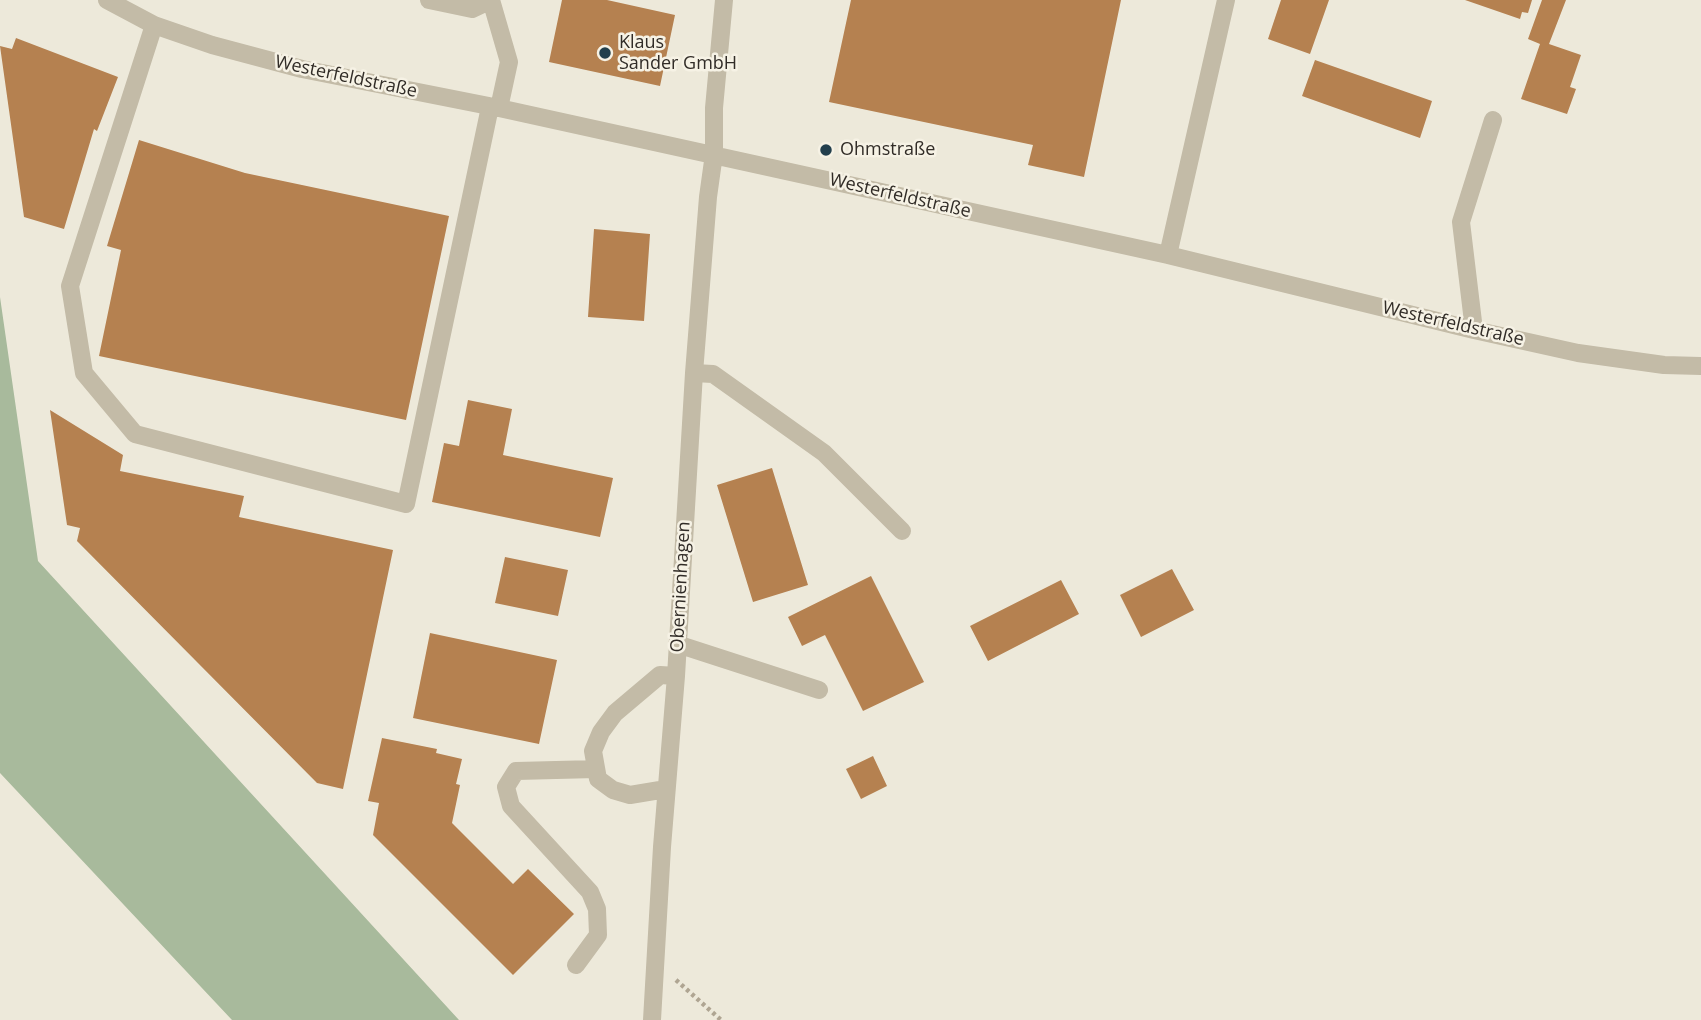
<!DOCTYPE html>
<html>
<head>
<meta charset="utf-8">
<style>
	body { margin:0 }
	canvas { display:block; background:#ede9da }
</style>
</head>
<body>
<canvas width="1701" height="1020"></canvas>
<script>
const ctx = document.querySelector('canvas').getContext('2d');
ctx.lineJoin = 'round';
function fillPath(path, color) { ctx.fillStyle = color; ctx.fill(path, 'evenodd'); }
const poly = rows => new Path2D(rows.map(r => 'M' + r).join(''));
function trace(path, color, width, dash) { ctx.strokeStyle = color; ctx.lineWidth = width; ctx.lineCap = dash ? 'butt' : 'round'; ctx.setLineDash(dash || []); ctx.stroke(path); }
function drawText(font, color, halo, rows, align = 'center') {
  ctx.font = font + ' "Open Sans",sans-serif'; ctx.lineWidth = 5; ctx.setLineDash([]); ctx.textBaseline = 'middle'; ctx.strokeStyle = halo; ctx.fillStyle = color; for (const [text, x, y, turn = 0] of rows) {
    ctx.save(); ctx.translate(x, y); ctx.rotate((+turn || 0) * Math.PI / 180); ctx.textAlign = isNaN(turn) ? turn : align; if (halo) ctx.strokeText(text, 0, 0); ctx.fillText(text, 0, 0); ctx.restore();
  }
}
fillPath(poly([
	[0,297,38,561,459,1020,232,1020,0,773]
]), '#a8ba9c');
fillPath(poly([
	[562,0,607,0,675,15,660,86,549,62],
	[851,0,1121,0,1084,177,1028,165,1033,145,829,102],
	[1281,0,1329,0,1310,54,1268,39],
	[1465,0,1532,0,1528,13,1522,12,1520,19],
	[1542,0,1566,0,1549,44,1581,55,1570,87,1576,89,1567,114,1521,99,1540,44,1528,39],
	[16,38,118,77,97,131,94,129,64,229,24,217,0,46,12,49],
	[1315,60,1432,101,1420,138,1302,96],
	[139,140,245,173,449,216,406,420,99,356,121,250,107,246],
	[594,229,650,234,644,321,588,317],
	[468,400,512,409,503,455,613,478,600,537,432,502,444,443,459,446],
	[50,410,123,455,120,471,244,496,239,517,393,550,343,789,317,783,77,541,80,528,67,525],
	[772,468,808,585,753,602,717,485],
	[505,557,568,570,558,616,495,603],
	[1172,569,1194,610,1141,637,1120,595],
	[871,576,924,682,863,711,825,635,802,646,788,617],
	[1061,580,1079,614,988,661,970,626],
	[430,633,557,660,539,744,413,718],
	[382,738,437,749,436,753,462,759,456,784,460,785,452,823,513,884,528,869,574,914,513,975,373,835,379,803,368,801],
	[873,756,887,786,861,799,846,769]
]), '#b58150');
trace(poly([
	[676,980,721,1020]
]), '#afa592', 4.5, [3.5, 3.5]);
trace(poly([
	[107,0,154,25,212,45,302,69,499,108,1168,255,1474,330,1578,353,1664,365,1701,366],
	[429,0,472,9,491,0,509,62,499,108],
	[154,25,70,286,84,373,135,434,406,504,490,107],
	[1168,255,1226,0],
	[1474,330,1461,222,1493,120],
	[694,373,713,374,824,453,902,531],
	[677,644,819,690],
	[666,789,630,795,613,790,598,779,593,751,601,732,615,713,660,675,676,676],
	[576,965,598,935,597,909,590,892,511,806,506,787,516,771,596,769],
	[652,1020,662,847,676,676,694,373,708,197,714,154,714,108,724,0]
]), '#c3bba7', 18);
for (const [x, y, r, color] of [
	[605,53,7,"#223f4c"],
	[826,150,7,"#223f4c"]
]) { const dot = new Path2D(); dot.arc(x, y, r, 0, 2 * Math.PI); ctx.fillStyle = color; ctx.fill(dot); trace(dot, '#f6f2e5', 2.5); }
drawText('18px', '#312c27', '#f6f2e5', [
	["Klaus",619,43],
	["Sander GmbH",619,64],
	["Ohmstraße",840,150]
], 'left');
drawText('18px', '#312c27', '#f6f2e5', [
	["Westerfeldstraße",346,77,12],
	["Westerfeldstraße",900,196,13],
	["Westerfeldstraße",1453,324,13],
	["Obernienhagen",681,587,-87]
]);
</script>
</body>
</html>
